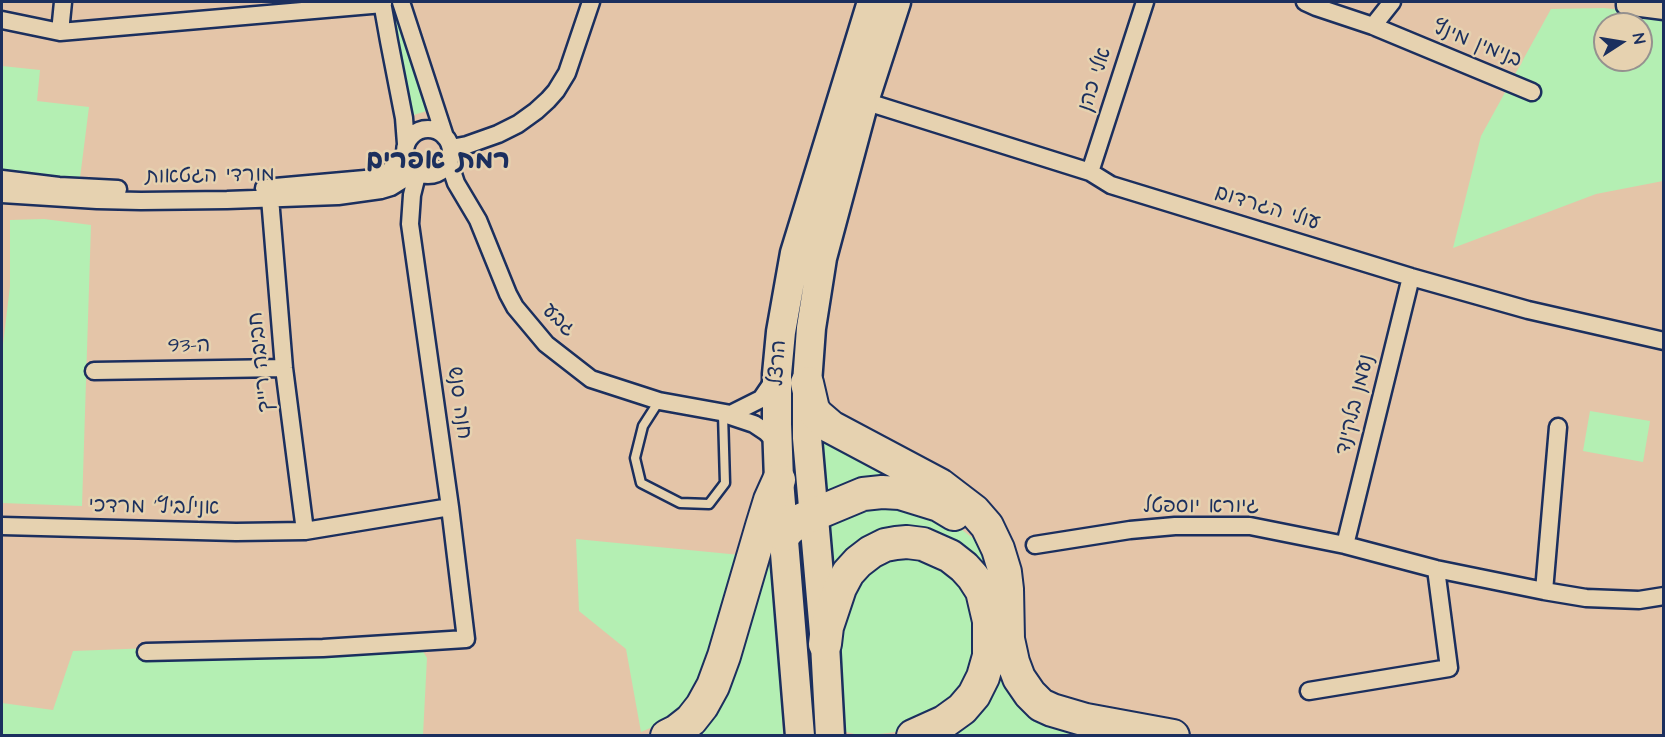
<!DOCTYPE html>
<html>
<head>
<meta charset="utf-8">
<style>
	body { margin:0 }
	#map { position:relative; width:1665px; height:737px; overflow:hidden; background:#e4c5a8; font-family:"Architects Daughter",sans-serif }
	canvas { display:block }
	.frame { position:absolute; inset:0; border:3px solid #1b2f5e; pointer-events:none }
	.north { position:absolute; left:1593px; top:12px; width:60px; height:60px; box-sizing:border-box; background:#e6d2b0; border:2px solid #95918f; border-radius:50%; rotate:78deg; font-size:16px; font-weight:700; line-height:24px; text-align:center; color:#1b2f5e }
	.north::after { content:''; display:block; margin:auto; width:21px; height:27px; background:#1b2f5e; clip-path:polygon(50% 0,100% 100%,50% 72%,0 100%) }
</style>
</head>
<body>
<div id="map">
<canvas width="1665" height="737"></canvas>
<div class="frame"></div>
<div class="north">N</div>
</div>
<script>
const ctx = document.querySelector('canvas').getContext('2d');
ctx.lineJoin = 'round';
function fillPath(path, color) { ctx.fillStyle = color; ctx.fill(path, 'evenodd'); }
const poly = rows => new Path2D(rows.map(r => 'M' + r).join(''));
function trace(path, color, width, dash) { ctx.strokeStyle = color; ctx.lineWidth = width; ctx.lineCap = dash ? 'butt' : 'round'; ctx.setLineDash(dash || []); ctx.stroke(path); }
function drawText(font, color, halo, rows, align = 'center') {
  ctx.font = font + ' "Architects Daughter","Playpen Sans Hebrew",sans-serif'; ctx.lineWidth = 5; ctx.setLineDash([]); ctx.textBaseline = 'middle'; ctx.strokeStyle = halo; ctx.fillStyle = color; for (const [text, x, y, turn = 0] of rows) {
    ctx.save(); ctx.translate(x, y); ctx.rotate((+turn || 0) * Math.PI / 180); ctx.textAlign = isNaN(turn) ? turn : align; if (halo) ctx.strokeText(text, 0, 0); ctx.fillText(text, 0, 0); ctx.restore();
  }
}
fillPath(poly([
	[390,2,395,2,430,110,410,116],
	[1604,8,1663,15,1663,181,1596,194,1453,248,1481,136,1551,9],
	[1605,24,1641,24,1641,60,1605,60],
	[2,66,40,70,37,101,89,107,80,178,2,170],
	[44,219,91,225,82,506,2,503,2,353,10,286,10,220],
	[1590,411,1650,421,1643,462,1583,451],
	[828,431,913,488,817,508,814,445],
	[883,500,952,522,979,543,991,559,1012,682,1130,735,934,735,948,728,993,606,907,535,830,607,828,516],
	[772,536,783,735,685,736],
	[576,539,740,555,713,654,687,712,641,732,626,649,579,611],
	[907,551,958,574,980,622,966,690,921,723,896,732,871,735,859,735,842,731,834,653,842,608,864,569],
	[415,638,427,658,423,735,2,736,2,703,53,710,73,651]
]), '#b4efb3');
const service = poly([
	[659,401,643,426,635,458,641,483,680,503,709,504,725,483,723,414]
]);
const minor = poly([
	[382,2,389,41,404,118,406,144],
	[401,2,445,137],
	[1305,2,1316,7,1373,26,1532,92],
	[1625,2,1625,6,1664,11],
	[2,20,60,32,383,4],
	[1373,26,1392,2],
	[60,32,63,2],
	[864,101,1090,172,1111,185,1411,277,1528,310,1664,341],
	'405 152a23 23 0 1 1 46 0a23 23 0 1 1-46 0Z',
	[451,148,467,145,498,134,518,124,536,111,548,100,556,91,567,73,591,2],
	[449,162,456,183,478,220,508,294,515,307,546,344,591,379,659,401,731,414,761,399,774,380],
	[1090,172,1145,2],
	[2,179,59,186,118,189],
	[264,188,365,179,376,177,386,173,395,167,405,156],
	[272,189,270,198,284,368,305,531],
	[2,194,97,200,141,201,227,200,338,196,381,190,391,187,415,172],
	[94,371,284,368],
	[724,414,754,424,766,432,778,444],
	[2,526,236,532,305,531,450,507],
	[1035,545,1130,530,1175,526,1250,526,1345,545,1436,569,1544,591,1586,598,1639,600,1664,596],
	[1345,545,1411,277],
	[1544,591,1558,427],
	[146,652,323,648,466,639,450,507,410,224,412,195,416,179,419,174],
	[1309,691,1449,668,1436,569]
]);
const trunk = poly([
	[800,736,779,480,777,424,777,374,781,332,795,253,872,2],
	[830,736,825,644,807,438,807,383,811,328,822,258,864,101,896,2]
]);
const motorway = poly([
	[807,383,813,409,817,415,831,427,940,485,974,511,987,526,998,549,1005,572,1007,589,1008,639,1013,662,1019,678,1030,694,1041,705,1052,710,1086,720,1173,736],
	[784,535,789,529,803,519,863,494,882,492,900,493,939,505,954,514],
	[825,644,827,627,840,588,848,573,858,562,871,552,885,545,896,543,907,542,923,544,950,556,964,567,973,577,982,591,989,621,989,656,983,677,974,695,962,709,944,722,913,736],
	[667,736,677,731,691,720,702,706,713,686,724,656,762,526,770,500,779,480]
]);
trace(service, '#1b2f5e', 13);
trace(minor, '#1b2f5e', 21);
trace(trunk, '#1b2f5e', 33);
trace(motorway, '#1b2f5e', 36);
trace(service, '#e6d2b0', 8);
trace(minor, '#e6d2b0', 16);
trace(trunk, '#e6d2b0', 28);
trace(motorway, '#e6d2b0', 32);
drawText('21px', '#1b2f5e', '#e6d2b0', [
	["בנימין מינץ",1477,45,22],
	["אלי כהן",1096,80,-72],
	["מורדי הגטאות",210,177,-1],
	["עולי הגרדום",1267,209,17],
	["גבע",558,321,45],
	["ה-93",189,347,-1],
	["חביבה רייך",262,362,-96],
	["הרצל",779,363,-86],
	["חנה סנש",458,403,82],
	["נעמן בלקינד",1356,405,-76],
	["אנילביץ' מרדכי",154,508,1],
	["גיורא יוספטל",1201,508]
]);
drawText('bold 27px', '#1b2f5e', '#e6d2b0', [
	["רמת אפרים",438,162]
]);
</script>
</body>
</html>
